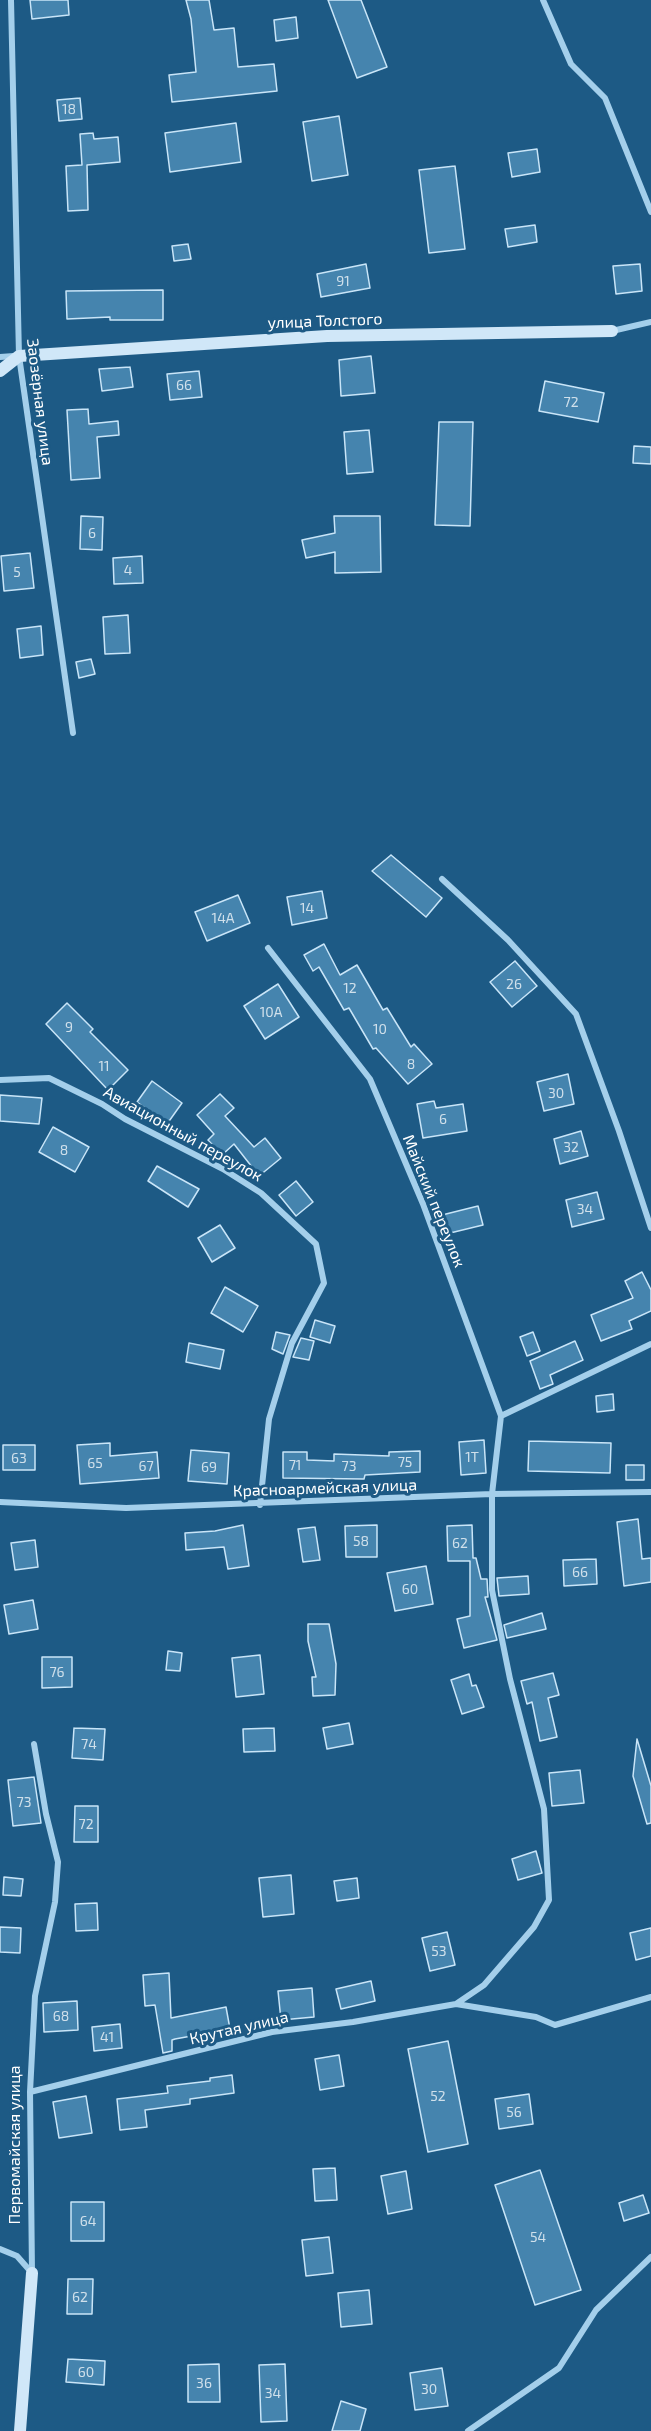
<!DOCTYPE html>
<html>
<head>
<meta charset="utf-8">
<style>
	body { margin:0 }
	canvas { display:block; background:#1d5a85 }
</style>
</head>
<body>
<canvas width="651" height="2431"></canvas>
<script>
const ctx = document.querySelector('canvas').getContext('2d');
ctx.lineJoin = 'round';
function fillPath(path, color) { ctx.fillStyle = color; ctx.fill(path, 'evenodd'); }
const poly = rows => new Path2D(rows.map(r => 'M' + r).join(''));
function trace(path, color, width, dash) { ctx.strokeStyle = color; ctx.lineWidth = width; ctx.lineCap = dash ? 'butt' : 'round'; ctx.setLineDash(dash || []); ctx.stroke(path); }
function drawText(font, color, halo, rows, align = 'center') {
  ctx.font = font + ' "Exo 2",sans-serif'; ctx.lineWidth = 6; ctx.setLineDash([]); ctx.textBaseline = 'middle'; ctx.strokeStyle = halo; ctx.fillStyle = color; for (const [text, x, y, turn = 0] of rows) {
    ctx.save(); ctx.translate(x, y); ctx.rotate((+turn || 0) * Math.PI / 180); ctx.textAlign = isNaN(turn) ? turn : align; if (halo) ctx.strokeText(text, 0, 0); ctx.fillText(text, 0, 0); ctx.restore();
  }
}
const building = poly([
	[30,0,68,0,69,15,32,19,30,0],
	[186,0,209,0,214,30,234,28,238,67,274,64,277,91,172,102,169,75,196,72,191,19,186,0],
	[328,0,361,0,387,67,357,78,328,0],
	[296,17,298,38,276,41,274,20,296,17],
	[80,98,82,119,59,121,57,100,80,98],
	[339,116,348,175,312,181,303,122,339,116],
	[236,123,241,162,170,172,165,133,236,123],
	[93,133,94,139,118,137,120,162,87,165,88,210,68,211,66,166,82,165,80,134,93,133],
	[537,149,540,172,512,177,508,153,537,149],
	[455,166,465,249,429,253,419,170,455,166],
	[535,225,537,242,508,247,505,229,535,225],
	[188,244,191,259,174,261,172,246,188,244],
	[366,264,370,288,321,297,317,274,366,264],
	[640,264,642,291,616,294,613,266,640,264],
	[163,290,163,320,110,320,110,317,67,319,66,291,163,290],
	[371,356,375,393,341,396,339,360,371,356],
	[130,367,133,387,102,391,99,369,130,367],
	[199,371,202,397,170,400,167,374,199,371],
	[545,381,604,393,598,422,539,411,545,381],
	[88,409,89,424,118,421,119,435,97,437,100,478,71,480,67,410,88,409],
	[439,422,473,422,470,526,435,525,439,422],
	[369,430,373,472,347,474,344,432,369,430],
	[634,446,651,447,651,464,633,463,634,446],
	[81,516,103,517,102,550,80,549,81,516],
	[334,516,380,516,381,572,335,573,335,552,306,558,302,540,335,533,334,516],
	[30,553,34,588,4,591,1,556,30,553],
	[142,556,143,583,114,584,113,558,142,556],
	[128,615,130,653,105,654,103,617,128,615],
	[41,626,43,655,20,658,17,629,41,626],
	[91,659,95,674,79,678,76,662,91,659],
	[391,855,442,898,426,917,372,871,391,855],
	[322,891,327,918,292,925,287,897,322,891],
	[238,895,250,923,207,941,195,912,238,895],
	[324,944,340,975,357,965,383,1010,387,1008,411,1047,414,1044,432,1064,408,1084,376,1048,373,1049,349,1008,344,1010,319,967,313,971,304,955,324,944],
	[515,961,537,986,512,1007,490,982,515,961],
	[278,984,299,1017,265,1039,244,1006,278,984],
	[67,1003,93,1029,90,1032,128,1070,108,1090,46,1024,67,1003],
	[568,1074,574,1104,544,1111,537,1082,568,1074],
	[152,1081,182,1103,167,1124,137,1102,152,1081],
	[220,1094,234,1108,225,1116,254,1147,265,1138,281,1158,259,1176,234,1144,222,1155,208,1140,214,1134,197,1115,220,1094],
	[0,1095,42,1098,39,1124,0,1121,0,1095],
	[434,1101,436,1108,463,1104,467,1131,423,1138,417,1104,434,1101],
	[53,1127,89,1147,75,1172,39,1152,53,1127],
	[581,1131,588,1156,560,1164,554,1139,581,1131],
	[157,1166,199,1189,188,1207,148,1181,157,1166],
	[296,1181,313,1202,296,1216,279,1195,296,1181],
	[597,1192,604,1219,572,1227,566,1200,597,1192],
	[478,1206,483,1225,446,1234,442,1215,478,1206],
	[220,1225,235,1248,212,1262,198,1238,220,1225],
	[642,1272,651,1290,651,1311,629,1321,632,1329,601,1341,591,1315,633,1298,625,1281,642,1272],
	[225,1287,258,1306,243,1332,211,1313,225,1287],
	[315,1320,335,1326,330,1343,310,1337,315,1320],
	[276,1332,290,1335,283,1354,272,1349,276,1332],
	[533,1332,540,1351,527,1356,520,1337,533,1332],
	[301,1338,314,1341,309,1360,293,1357,301,1338],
	[575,1341,583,1360,550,1375,553,1384,540,1389,530,1361,575,1341],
	[189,1343,224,1350,220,1369,186,1362,189,1343],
	[613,1394,614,1410,597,1412,596,1396,613,1394],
	[484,1440,486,1473,461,1475,459,1442,484,1440],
	[529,1441,611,1443,610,1473,528,1471,529,1441],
	[110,1443,110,1456,157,1452,159,1478,80,1484,77,1445,110,1443],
	[3,1445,35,1445,35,1470,3,1470,3,1445],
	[191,1450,229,1453,227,1484,188,1481,191,1450],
	[420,1451,420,1472,365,1475,364,1479,283,1478,283,1452,307,1452,307,1460,334,1461,334,1454,389,1456,389,1452,420,1451],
	[626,1465,644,1465,644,1480,626,1480,626,1465],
	[638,1519,642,1559,651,1558,651,1582,624,1586,617,1522,638,1519],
	[243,1525,249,1566,228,1569,224,1547,186,1550,185,1533,215,1531,243,1525],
	[377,1525,377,1557,346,1557,345,1526,377,1525],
	[472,1525,473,1558,476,1558,481,1579,487,1579,488,1597,485,1597,497,1640,464,1648,457,1619,470,1616,470,1561,448,1561,447,1526,472,1525],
	[315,1527,320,1560,303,1562,298,1529,315,1527],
	[35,1540,38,1567,15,1570,11,1543,35,1540],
	[596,1559,597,1584,564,1586,563,1560,596,1559],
	[426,1566,433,1604,395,1611,387,1573,426,1566],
	[528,1576,529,1594,499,1596,497,1578,528,1576],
	[33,1600,38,1629,9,1634,4,1605,33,1600],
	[542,1613,546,1629,507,1638,504,1625,542,1613],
	[308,1624,329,1624,336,1664,335,1695,313,1696,312,1677,316,1677,308,1641,308,1624],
	[168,1651,182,1653,180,1671,166,1670,168,1651],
	[260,1655,264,1694,236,1697,232,1658,260,1655],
	[42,1657,72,1657,72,1687,42,1688,42,1657],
	[553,1673,559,1695,548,1698,557,1737,540,1741,532,1702,527,1704,521,1681,553,1673],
	[469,1674,472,1686,476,1685,484,1707,462,1714,451,1680,469,1674],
	[349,1723,353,1744,327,1749,323,1728,349,1723],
	[74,1728,105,1729,103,1760,72,1758,74,1728],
	[274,1728,275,1751,244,1752,243,1729,274,1728],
	[637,1739,651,1786,651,1823,647,1824,633,1776,637,1739],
	[580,1770,584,1803,552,1806,549,1773,580,1770],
	[34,1777,41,1823,13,1826,8,1780,34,1777],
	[75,1806,98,1806,98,1842,74,1842,75,1806],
	[536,1851,542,1873,518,1880,512,1859,536,1851],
	[291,1875,294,1914,263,1917,259,1878,291,1875],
	[4,1877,23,1879,21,1896,3,1895,4,1877],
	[357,1878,359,1898,337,1901,334,1881,357,1878],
	[97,1903,98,1930,76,1931,75,1904,97,1903],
	[0,1927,21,1928,20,1953,0,1952,0,1927],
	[651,1928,651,1956,636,1960,630,1933,651,1928],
	[447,1932,455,1965,430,1971,422,1938,447,1932],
	[169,1973,171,2018,226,2007,230,2029,175,2039,172,2040,172,2051,163,2053,155,2005,145,2006,143,1975,169,1973],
	[371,1981,375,2001,341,2009,336,1989,371,1981],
	[312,1988,314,2017,281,2020,278,1991,312,1988],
	[77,2001,78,2030,44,2032,43,2003,77,2001],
	[120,2024,122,2048,94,2051,92,2027,120,2024],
	[448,2041,468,2144,428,2152,408,2049,448,2041],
	[339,2055,344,2086,320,2090,315,2059,339,2055],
	[232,2075,234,2093,190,2099,190,2104,145,2110,147,2127,120,2130,117,2099,168,2093,167,2086,210,2081,210,2078,232,2075],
	[529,2094,533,2124,499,2129,495,2099,529,2094],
	[86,2096,92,2133,59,2138,53,2102,86,2096],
	[335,2168,337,2200,315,2201,313,2169,335,2168],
	[540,2170,581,2290,535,2305,495,2185,540,2170],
	[406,2171,412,2209,388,2214,381,2176,406,2171],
	[643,2195,649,2213,624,2221,619,2203,643,2195],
	[71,2202,104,2202,104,2241,71,2241,71,2202],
	[329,2237,333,2273,306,2276,302,2240,329,2237],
	[68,2279,93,2279,92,2314,67,2314,68,2279],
	[369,2290,372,2324,341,2327,338,2293,369,2290],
	[68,2359,105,2361,104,2385,66,2382,68,2359],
	[219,2364,220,2402,188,2402,188,2365,219,2364],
	[285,2364,287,2421,261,2422,259,2365,285,2364],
	[442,2368,448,2406,415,2410,410,2373,442,2368],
	[341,2401,366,2409,360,2431,332,2431,341,2401]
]);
fillPath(building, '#4584ae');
trace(building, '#c9e5f8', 1.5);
trace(poly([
	[11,0,19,356,73,733],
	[543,0,571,64,605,98,651,212],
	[612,331,651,322],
	[0,357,14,356],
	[442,879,508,940,576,1014,619,1131,651,1228],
	[0,1080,49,1078,102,1104,125,1119,223,1169,261,1193,316,1244,324,1283,292,1343,269,1419,260,1505],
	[501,1416,651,1344],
	[0,1502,126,1508,492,1494,651,1492],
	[456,2004,536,2017,555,2025,651,1997],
	[30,2092,272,2032,353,2022,456,2004,484,1985,534,1927,549,1900,544,1809,510,1679,492,1590,492,1494,501,1416,423,1204,370,1079,268,948],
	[0,2249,17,2256,32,2273],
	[32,2273,30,2092,35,1996,55,1902,58,1862,46,1814,34,1744],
	[468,2431,559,2368,596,2310,651,2257]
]), '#a4cfeb', 6);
trace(poly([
	[0,371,19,356,327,336,612,331],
	[20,2431,32,2273]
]), '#d0e7f8', 12);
drawText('14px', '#d0e0eb', null, [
	["18",69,109],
	["91",343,281],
	["66",184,385],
	["72",571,402],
	["6",92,533],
	["4",128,570],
	["5",17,572],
	["14",307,908],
	["14А",223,918],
	["26",514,984],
	["12",350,988],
	["10А",271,1012],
	["9",69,1027],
	["10",380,1029],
	["8",411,1064],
	["11",104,1066],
	["30",556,1093],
	["6",443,1119],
	["32",571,1147],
	["8",64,1150],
	["34",585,1209],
	["1Т",472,1457],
	["63",19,1458],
	["75",405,1462],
	["65",95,1463],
	["71",295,1465],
	["67",146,1466],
	["73",349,1466],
	["69",209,1467],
	["58",361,1541],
	["62",460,1543],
	["66",580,1572],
	["60",410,1589],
	["76",57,1672],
	["74",89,1744],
	["73",24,1802],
	["72",86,1824],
	["53",439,1951],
	["68",61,2016],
	["41",107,2037],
	["52",438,2096],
	["56",514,2112],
	["64",88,2221],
	["54",538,2237],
	["62",80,2297],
	["60",86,2372],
	["36",204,2383],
	["30",429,2389],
	["34",273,2393]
]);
drawText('16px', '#fff', '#1d5a85', [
	["улица Толстого",325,321,-2],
	["Заозёрная улица",40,402,83],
	["Авиационный переулок",183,1134,29],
	["Майский переулок",434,1201,68],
	["Красноармейская улица",325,1488,-2],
	["Крутая улица",239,2028,-13],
	["Первомайская улица",15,2145,-90]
]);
</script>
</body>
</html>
